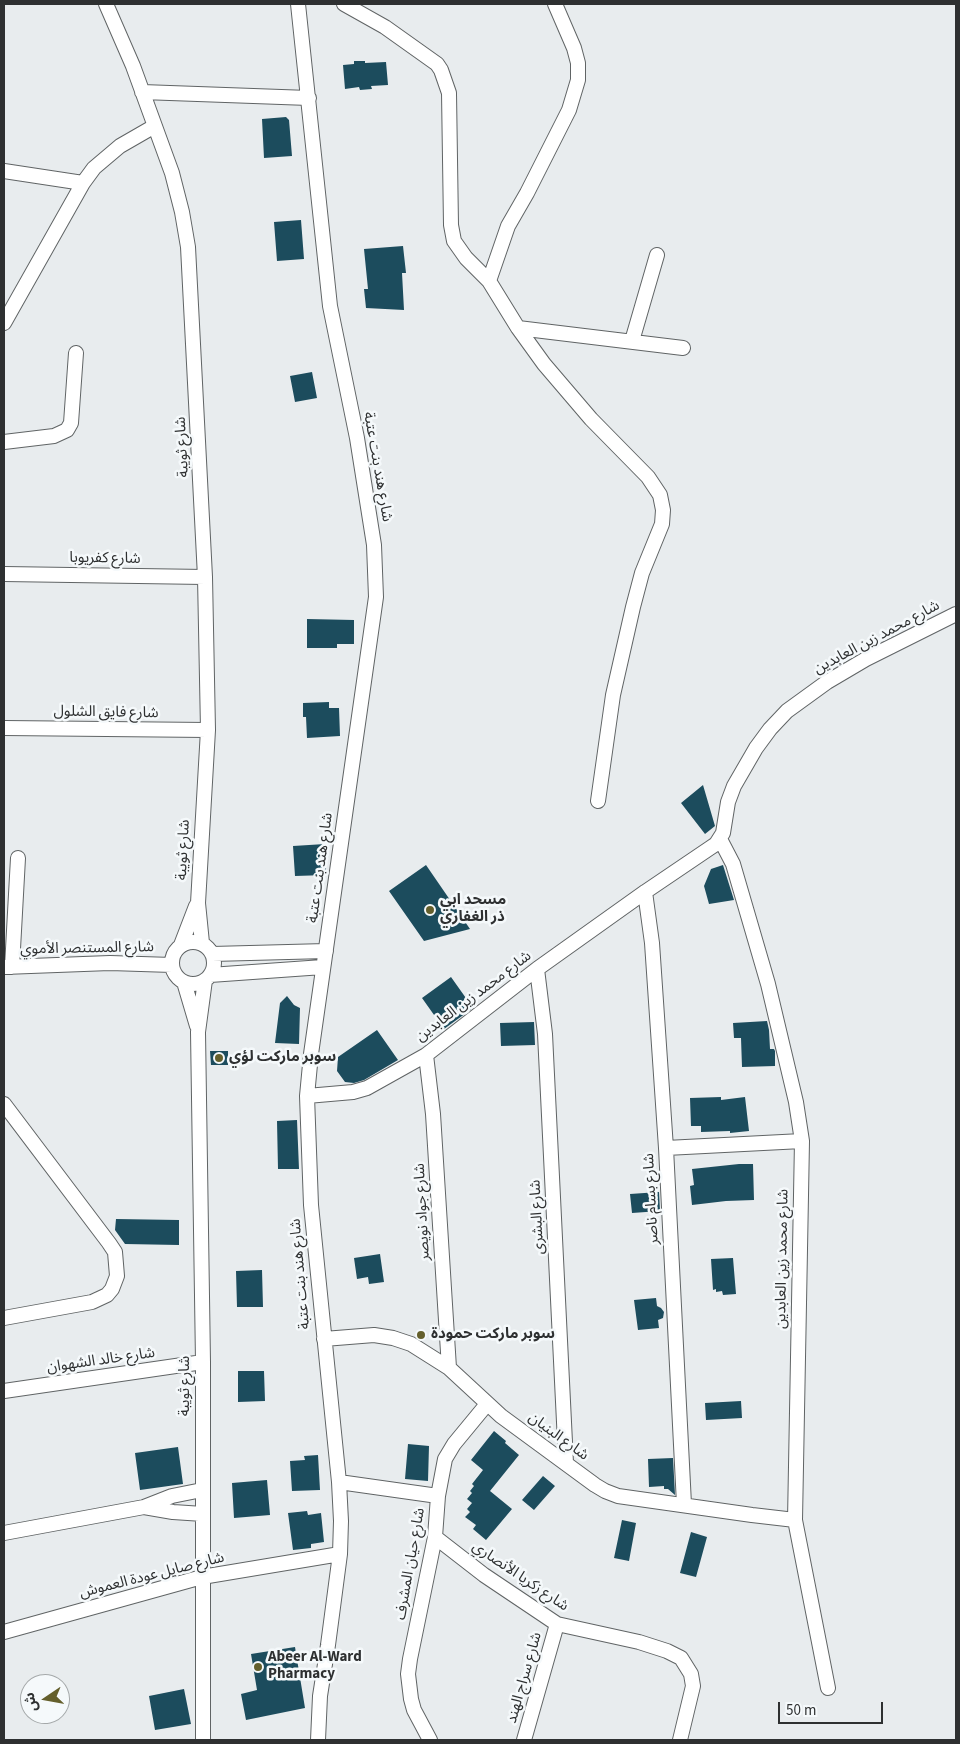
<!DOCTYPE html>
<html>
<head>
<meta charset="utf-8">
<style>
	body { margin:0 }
	#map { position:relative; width:960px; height:1744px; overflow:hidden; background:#e8ecee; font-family:"Source Sans 3","Noto Sans Arabic",sans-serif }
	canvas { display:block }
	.frame { position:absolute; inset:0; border:5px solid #2e3031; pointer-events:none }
	.north { position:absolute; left:20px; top:1674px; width:50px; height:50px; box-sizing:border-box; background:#f5f9fb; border:1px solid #a5a9aa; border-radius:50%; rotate:258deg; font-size:14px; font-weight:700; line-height:20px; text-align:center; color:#2e3031 }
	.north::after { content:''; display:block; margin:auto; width:18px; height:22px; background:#645f2c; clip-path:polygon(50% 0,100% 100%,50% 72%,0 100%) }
	.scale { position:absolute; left:778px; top:1702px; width:105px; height:22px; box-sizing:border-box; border:2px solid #2e3031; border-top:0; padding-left:6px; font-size:15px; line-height:18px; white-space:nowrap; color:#2e3031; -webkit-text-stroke:4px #f5f9fb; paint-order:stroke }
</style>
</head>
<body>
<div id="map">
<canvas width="960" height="1744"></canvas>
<div class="frame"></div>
<div class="north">ش</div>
<div class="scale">50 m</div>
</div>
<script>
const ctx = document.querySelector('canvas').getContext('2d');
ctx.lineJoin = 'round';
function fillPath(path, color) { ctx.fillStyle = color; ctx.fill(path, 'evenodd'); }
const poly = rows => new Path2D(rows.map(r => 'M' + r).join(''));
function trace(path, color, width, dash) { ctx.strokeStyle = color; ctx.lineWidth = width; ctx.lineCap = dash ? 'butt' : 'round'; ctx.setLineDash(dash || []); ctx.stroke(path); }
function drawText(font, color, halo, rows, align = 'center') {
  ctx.font = font + ' "Source Sans 3","Noto Sans Arabic",sans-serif'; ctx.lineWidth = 5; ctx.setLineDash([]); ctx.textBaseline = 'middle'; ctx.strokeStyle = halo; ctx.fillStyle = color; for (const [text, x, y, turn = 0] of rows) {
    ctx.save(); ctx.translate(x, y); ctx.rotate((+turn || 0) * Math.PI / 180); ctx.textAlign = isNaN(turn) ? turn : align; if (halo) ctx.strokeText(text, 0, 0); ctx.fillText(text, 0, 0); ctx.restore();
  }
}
fillPath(poly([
	[354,61,365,61,365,63,386,62,388,85,371,86,372,89,360,90,359,87,345,89,343,65,354,64],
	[286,117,289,120,292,156,264,158,262,119],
	[301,220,304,259,277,261,274,222],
	[403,246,406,273,402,273,404,310,366,308,364,289,368,289,364,249],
	[312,372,317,398,295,402,290,376],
	[307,619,354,620,354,644,337,644,337,648,307,648],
	[329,702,329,708,339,708,340,736,307,738,306,717,303,717,303,703],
	[703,785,715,826,705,834,681,803],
	[325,844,326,875,295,876,293,846],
	[426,865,470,929,424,941,389,891],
	[723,865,734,900,709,904,704,886,711,869],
	[451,977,473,1008,444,1029,422,998],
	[287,996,294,1005,300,1008,299,1044,275,1043,280,1003],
	[767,1021,769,1030,770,1049,774,1049,775,1051,775,1066,742,1067,741,1038,734,1038,733,1023],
	[534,1022,535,1045,501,1046,500,1023],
	[377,1030,398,1060,364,1080,354,1083,345,1082,337,1071,338,1057],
	[210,1051,228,1051,228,1065,211,1065],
	[721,1097,721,1100,745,1097,749,1131,730,1133,730,1131,701,1132,701,1126,691,1126,690,1098],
	[297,1120,299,1169,278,1169,277,1121],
	[739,1164,753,1164,754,1200,726,1201,692,1205,690,1186,694,1185,692,1169],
	[659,1192,660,1211,632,1213,630,1194],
	[116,1219,179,1220,179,1245,125,1244,115,1230],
	[380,1254,384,1282,369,1284,368,1277,357,1279,354,1258],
	[733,1258,736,1294,723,1295,722,1291,716,1292,716,1289,713,1290,711,1259],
	[262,1270,263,1307,237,1307,236,1271],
	[656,1298,657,1306,661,1308,664,1312,663,1318,658,1320,659,1328,638,1330,634,1300],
	[238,1371,264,1371,265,1401,238,1402],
	[741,1401,742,1418,706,1420,705,1403],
	[494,1431,506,1441,505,1443,519,1455,490,1491,512,1509,486,1540,473,1529,476,1525,465,1517,470,1512,467,1509,472,1503,467,1499,472,1493,470,1491,474,1486,472,1484,483,1470,471,1460],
	[408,1444,429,1446,428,1481,405,1479],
	[178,1447,183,1484,140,1490,135,1453],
	[318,1455,320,1490,292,1491,290,1461,305,1460,304,1456],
	[673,1458,675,1495,668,1489,664,1489,664,1486,649,1487,648,1459],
	[543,1476,555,1486,534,1510,522,1500],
	[267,1480,270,1515,234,1518,232,1483],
	[307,1511,308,1515,321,1513,324,1542,311,1544,311,1548,293,1550,288,1513],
	[622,1520,636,1523,629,1561,614,1558],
	[691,1532,707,1537,696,1577,680,1573],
	[295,1647,305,1708,246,1720,241,1694,257,1690,251,1654],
	[184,1689,191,1724,155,1730,149,1696]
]), '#1c4c5d');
const minor = poly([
	[106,4,133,66,172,173,182,212,188,247,205,577,208,730,198,903,202,943],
	[298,4,330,306,357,438,374,545,376,597,311,1054,307,1096,311,1205,339,1482,341,1521,340,1554,328,1645,320,1696,318,1740],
	[344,4,385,27,437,64,441,70,449,93,451,225,454,241,466,258,489,281,518,328,544,364,591,419,648,477,660,495,663,510,662,524,642,573,633,607,613,695,598,801],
	[142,92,309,98],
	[4,171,83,183],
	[489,281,508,226,527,193,569,110,578,80,578,63,574,48,555,4],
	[4,323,83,183,94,168,120,146,153,127],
	[518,328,683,348],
	[632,341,657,255],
	[4,442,54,436,67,430,71,423,76,353],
	[4,574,205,577],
	[4,728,208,730],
	[720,839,733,864,768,984,796,1102,802,1141,795,1520,828,1688],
	[645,892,652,943,666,1148,684,1504],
	'172 963a21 21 0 1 1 42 0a21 21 0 1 1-42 0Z',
	[181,945,196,906],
	[212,954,326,951],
	[4,967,110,963,172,965],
	[12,967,18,858],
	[537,969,545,1034,566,1463],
	[210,975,323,967],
	[184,982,197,1026],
	[426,1055,433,1114,449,1368],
	[307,1096,353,1092,367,1088,426,1055,537,969,645,892,710,848,716,844,723,833,728,802,734,786,756,748,770,729,787,711,827,682,866,659,956,614],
	[4,1104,109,1243,115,1252,117,1276,112,1289,107,1295,92,1302,4,1318],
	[666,1148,802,1141],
	[324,1339,374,1335,393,1338,411,1344,449,1368,501,1416,595,1485,605,1491,618,1496,752,1515,795,1520],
	[4,1391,203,1362],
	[339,1482,438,1496],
	[144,1507,173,1512,203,1514],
	[4,1533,144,1507,172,1496,202,1490],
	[435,1537,484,1575,557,1624,639,1642,667,1651,681,1658,691,1674,693,1686,680,1740],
	[4,1632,202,1577,340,1554],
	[203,1740,203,1362,198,1032,205,980],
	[430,1740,414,1710,411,1699,408,1674,410,1659,435,1537,438,1496,445,1459,454,1444,487,1404],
	[524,1740,557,1624]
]);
trace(minor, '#606465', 16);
trace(minor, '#fff', 14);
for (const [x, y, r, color] of [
	[430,910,5,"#645f2c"],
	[219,1058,5,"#645f2c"],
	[421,1335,5,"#645f2c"],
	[258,1667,5,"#645f2c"]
]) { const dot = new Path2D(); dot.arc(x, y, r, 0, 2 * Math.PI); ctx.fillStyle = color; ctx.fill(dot); trace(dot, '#f5f9fb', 2); }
drawText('15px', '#2e3031', '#f5f9fb', [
	["شارع ثويبة",183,447,-93],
	["شارع هند بنت عتبة",377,467,80],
	["شارع كفريوبا",105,559,1],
	["شارع محمد زين العابدين",877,638,-28],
	["شارع فايق الشلول",106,713,1],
	["شارع ثويبة",184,850,-87],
	["شارع هند بنت عتبة",321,868,-82],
	["شارع المستنصر الأموي",87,949,-1],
	["شارع محمد زين العابدين",474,997,-37],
	["شارع بسام ناصر",652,1199,-93],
	["شارع جواد نويصر",423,1212,-93],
	["شارع البشرى",538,1217,-93],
	["شارع محمد زين العابدين",783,1259,-89],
	["شارع هند بنت عتبة",301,1274,-95],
	["شارع خالد الشهوان",101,1361,-8],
	["شارع ثويبة",186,1386,-90],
	["شارع البنيان",558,1437,36],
	["شارع حيان المشرف",411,1564,-80],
	["شارع صايل عودة العموش",152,1576,-14],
	["شارع زكريا الأنصاري",520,1577,34],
	["شارع سراج الهند",525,1678,-74]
]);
drawText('bold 15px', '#2e3031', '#f5f9fb', [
	["مسحد ابي",440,901],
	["ذر الغفاري",440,918],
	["سوبر ماركت لؤي",229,1058],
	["سوبر ماركت حمودة",431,1335],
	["Abeer Al-Ward",268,1658],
	["Pharmacy",268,1675]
], 'left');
</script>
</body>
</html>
